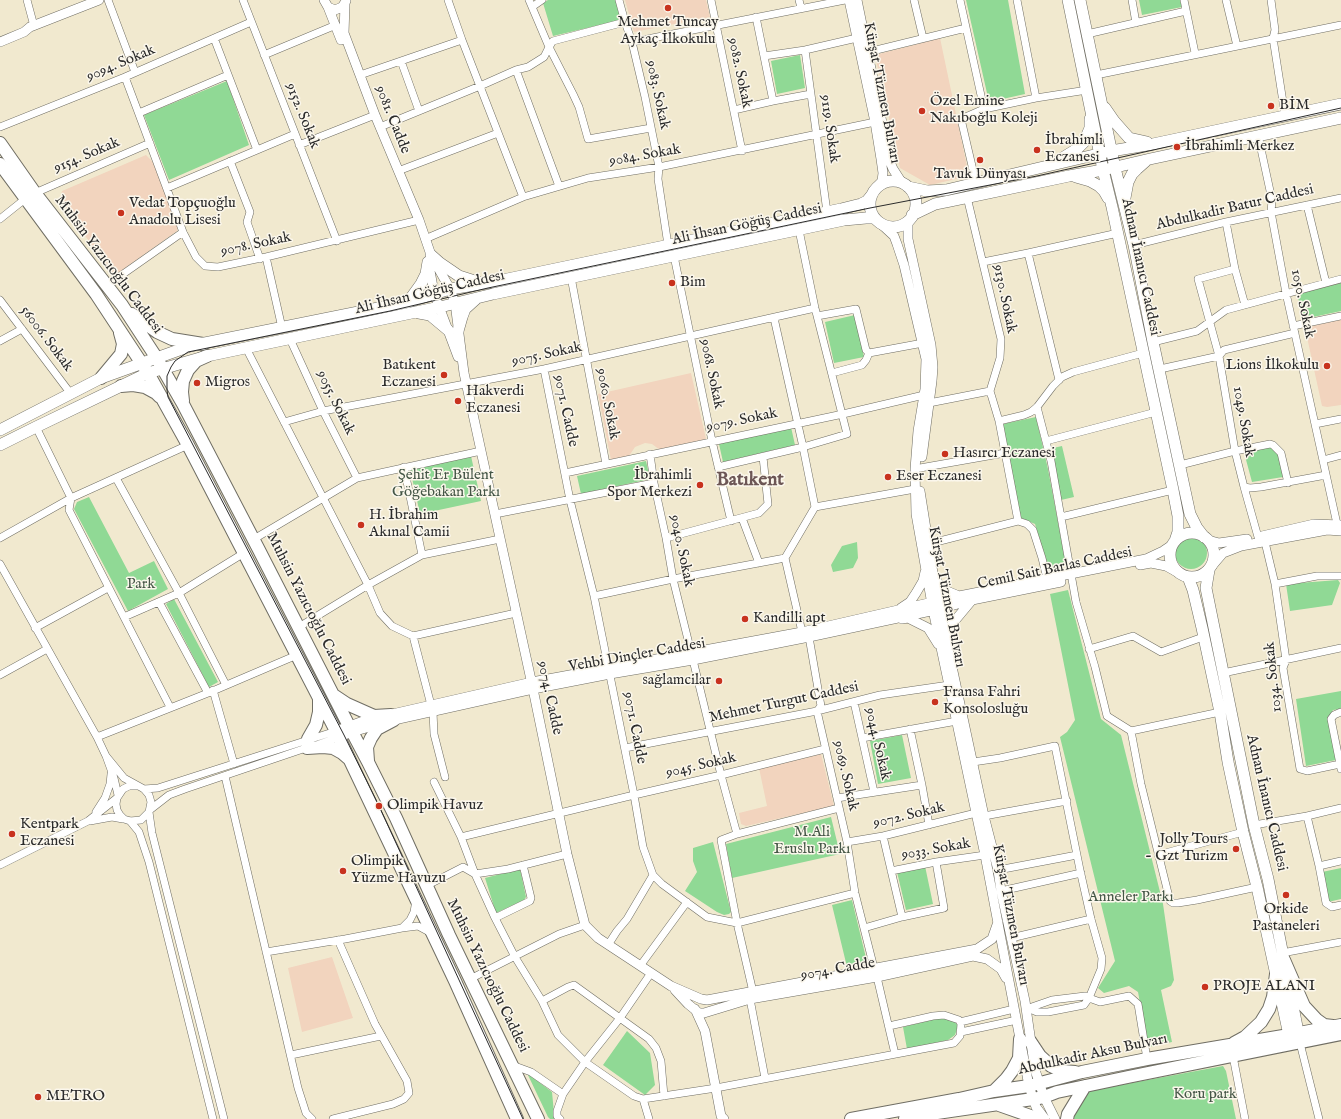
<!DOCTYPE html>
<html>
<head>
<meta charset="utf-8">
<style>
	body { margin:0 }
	canvas { display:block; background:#f1e9cf }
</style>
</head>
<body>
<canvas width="1341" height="1119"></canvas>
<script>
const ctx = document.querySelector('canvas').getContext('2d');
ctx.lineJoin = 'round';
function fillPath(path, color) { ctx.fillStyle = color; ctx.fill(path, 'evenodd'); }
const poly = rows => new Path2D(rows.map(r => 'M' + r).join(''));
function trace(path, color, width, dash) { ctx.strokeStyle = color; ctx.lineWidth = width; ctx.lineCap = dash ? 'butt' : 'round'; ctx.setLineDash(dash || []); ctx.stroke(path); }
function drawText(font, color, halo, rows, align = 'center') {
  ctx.font = font + ' "IM FELL English",serif'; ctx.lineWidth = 3; ctx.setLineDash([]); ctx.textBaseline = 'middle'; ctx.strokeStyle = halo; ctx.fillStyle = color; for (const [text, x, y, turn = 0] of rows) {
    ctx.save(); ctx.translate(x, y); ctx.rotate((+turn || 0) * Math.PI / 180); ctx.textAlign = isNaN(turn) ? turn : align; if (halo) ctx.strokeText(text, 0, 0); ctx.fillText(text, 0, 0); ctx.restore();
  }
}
fillPath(poly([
	[625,0,706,0,710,17,634,32],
	[940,38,969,176,930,185,900,168,875,55],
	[146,155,153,162,178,225,177,231,118,273,112,274,60,200,62,191],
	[1341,319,1341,405,1327,407,1322,406,1305,328],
	[691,373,706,439,660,450,652,444,645,443,635,447,629,456,611,460,598,394],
	[821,754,834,806,746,826,741,824,739,813,767,806,759,768],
	[332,957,353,1018,302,1032,288,968]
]), '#f2d4be');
fillPath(poly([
	[548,0,616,0,621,20,553,36,543,3],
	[966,0,1008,0,1025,94,989,102],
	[1139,0,1180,0,1182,7,1142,15],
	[800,55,805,88,777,94,771,61],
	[227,81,249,145,169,180,144,115],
	[1341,283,1341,311,1304,319,1297,294],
	[855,315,864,357,834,363,825,322],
	[1036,417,1048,469,1066,565,1049,569,1035,524,1021,518,1003,424],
	[791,427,795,445,723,462,719,444],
	[1062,446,1074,497,1061,500,1049,449],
	[1270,446,1278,454,1283,477,1252,482,1245,456,1248,452],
	[471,456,481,501,420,514,410,469],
	[646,461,650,479,581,494,577,476],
	[89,497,129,573,154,561,168,589,128,611,74,509,77,502],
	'1175 553a16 16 0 1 1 32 0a16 16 0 1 1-32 0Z',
	[857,542,858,558,853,568,833,572,831,565,842,546],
	[1338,580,1340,583,1332,605,1290,611,1286,584],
	[1068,590,1101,719,1121,735,1163,904,1174,980,1171,986,1161,990,1172,1042,1148,1047,1138,992,1129,986,1104,993,1098,988,1115,961,1060,737,1067,732,1075,720,1050,594],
	[174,599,218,682,209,687,166,604],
	[1341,691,1341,709,1333,710,1328,719,1336,760,1306,766,1296,699],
	[902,735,911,778,878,784,870,741],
	[831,817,840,854,732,878,726,844],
	[713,842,731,912,729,914,724,915,717,912,685,891,697,872,693,861,693,848],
	[925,866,933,904,906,910,897,872],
	[1341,868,1341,899,1328,902,1322,872],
	[520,869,526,897,524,900,496,913,485,878],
	[852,900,867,962,847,967,832,905],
	[939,1018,948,1018,955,1022,958,1026,955,1035,948,1040,907,1049,903,1027],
	[627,1031,650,1053,655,1085,645,1095,603,1065],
	[1223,1066,1226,1071,1236,1119,1068,1119,1088,1091],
	[527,1073,552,1092,554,1113,559,1119,550,1119,548,1117]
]), '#90d995');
const minor = poly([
	[27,0,34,26],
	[108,0,135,72],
	[243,0,337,241],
	[448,0,462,40,523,197],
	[529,0,549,47,573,94,579,107,588,139,651,128],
	[619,0,625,22,632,42,645,97,659,167,658,179,668,245],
	[711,0,742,151],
	[799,0,801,8],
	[914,0,923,38],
	[960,0,984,109],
	[1017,0,1036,98,1087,90],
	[1132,0,1136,23],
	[1184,0,1195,53],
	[1226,0,1237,46],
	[1271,0,1275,30,1273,38,1285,115],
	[532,7,542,0],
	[756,17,773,101],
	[1087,34,1186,11],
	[214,38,257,150],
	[632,42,845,0],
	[805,50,827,212],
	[868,52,966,28],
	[264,55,336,25],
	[764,56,805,50,857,38],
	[401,61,419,111],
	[516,70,559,186],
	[360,75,462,40],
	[1096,75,1341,25],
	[125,77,183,232,196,257,205,266,218,267,266,257,419,220],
	[734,110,773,101,811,94],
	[139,113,228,75],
	[0,127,125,77,251,22],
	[380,127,480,86,516,70,528,67,544,57,549,47,553,41,625,22],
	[1258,135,1272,200,1271,212,1286,293,1337,524],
	[299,145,375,115],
	[230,161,250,212,247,222,260,259],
	[398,171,498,133],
	[976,183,961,119,984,109,1036,98],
	[167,188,295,134],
	[35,193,150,143],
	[967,197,1001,339,1000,358,990,391,999,421,1018,521,1027,524,1033,530,1042,558,1048,583],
	[1307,205,1326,283],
	[0,219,25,199],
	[1226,222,1235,269,1245,305],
	[425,239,523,197,588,178,659,167,875,122],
	[1134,245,1226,222,1341,198],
	[674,256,712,441,731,521],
	[266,257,282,328],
	[983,262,1028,253],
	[1235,269,1198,279,1219,356,1235,451,1244,487,1250,488,1261,487,1326,475],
	[571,277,606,464],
	[106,286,183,232],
	[0,300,71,394],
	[817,316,856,309,866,350,869,353],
	[774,318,803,447,815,507],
	[1293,326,1341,316],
	[290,339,323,411,357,478],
	[0,341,22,329],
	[1153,342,1197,331,1226,310,1341,279],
	[246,348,368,585,380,613,392,626,413,636,516,613],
	[544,369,570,500,594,596,634,795,643,847,653,875,662,884,707,917,737,923,855,893],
	[1160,369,1219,356,1224,350,1295,333],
	[832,373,862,365,866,360,869,353,923,343],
	[1059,380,1028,253,1118,233],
	[929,403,990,391],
	[1037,407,1051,461,1076,602,1095,667,1107,716,1131,731,1220,712],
	[999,421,1024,415,1031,412,1037,407,1053,386,1062,377,1073,372,1143,353],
	[284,422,323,411,544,369,815,308],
	[1315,424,1341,419],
	[36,427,71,498,69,510,170,707],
	[1046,441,1156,412],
	[650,454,654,483,666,538,673,579,691,652],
	[1323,460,1341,455],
	[1180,465,1235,451,1270,444,1273,445,1281,453,1288,483],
	[404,467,422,555],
	[718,467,803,447,847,434,815,308,799,230],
	[920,468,1005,453],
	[565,473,843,414,924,395],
	[116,478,179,593,226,685],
	[1244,487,1258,537],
	[815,507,915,489],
	[495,514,654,483],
	[1061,517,1173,490],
	[742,518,759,563],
	[0,538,71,498,188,445],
	[666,538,759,513,768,504,763,457],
	[254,539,357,478,481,451],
	[1265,542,1275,584,1286,660,1283,668,1300,769,1307,771,1340,764],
	[928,544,1018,521],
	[0,564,97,737,208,693,297,655],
	[1275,584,1317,576,1341,576],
	[594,596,673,579,785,558],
	[159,602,208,693],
	[124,617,179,593,244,553],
	[299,627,368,585,422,555,500,539],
	[35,628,108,588],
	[802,632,785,558,815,507],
	[413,636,431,705],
	[809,637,821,706,817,711,847,842,855,893,874,968],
	[1089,649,1133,636,1161,652,1203,637],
	[693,660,721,775,737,834],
	[1223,673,1341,648],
	[0,675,47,649],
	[213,690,234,764],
	[854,702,874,792],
	[433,712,434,734,445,777],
	[1341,712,1334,715,1331,719,1341,769],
	[910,729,922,785,929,825],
	[1131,731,1141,784,1170,901,1173,903,1178,903,1197,900,1257,887],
	[97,737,106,756],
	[862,738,957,721],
	[319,744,339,737],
	[625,748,817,711,880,695,949,685],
	[973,762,1000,758,1055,746,1080,870,1091,919,1102,958,1101,969,1089,998,1085,996,1052,1000,1026,1009],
	[225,776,298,1088,306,1113,312,1119],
	[434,782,461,837,475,874,495,918,515,957,542,1001,558,1035,585,1062,634,1096,643,1099,716,1088,954,1043,960,1036,961,1024,959,1020,944,1015,933,1016,889,1026],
	[144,789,158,788,336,731],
	[118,795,114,778,106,756,124,778,144,789,149,795,151,802,149,812,141,820,130,821,124,819,120,815,117,810,116,804,117,798,123,789,129,786,137,786],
	[837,798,922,785],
	[151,809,169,795,185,789,309,747],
	[96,812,105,798,110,784,111,774],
	[149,812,152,833,224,1119],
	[984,816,1067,801],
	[1307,816,1319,866],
	[90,821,112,817,123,819],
	[130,821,139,832,149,862,213,1119],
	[1254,825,1307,816,1341,808],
	[883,836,902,917],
	[461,837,634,795,721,775,825,749],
	[847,842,883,836,976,813],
	[1158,855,1243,832],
	[1341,861,1319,866,1326,903,1332,907,1341,905],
	[0,865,88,821,117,798],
	[998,870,1077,855],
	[891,871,936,862,985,855],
	[426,886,463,867,475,874,508,869,567,854],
	[1001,891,1081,873],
	[416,900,414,912,410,920,402,928,418,926,431,933],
	[495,918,530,901,531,898,523,865],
	[864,928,902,917,944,908,936,862],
	[1011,938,1091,919],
	[608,945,617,931,627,919,653,875],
	[266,952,345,939,402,928],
	[1282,953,1341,942],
	[640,966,687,902],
	[877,977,895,1054],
	[470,979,559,934,585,925],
	[753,992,737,923,721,840,737,834,839,808],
	[750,999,765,1078],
	[542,1001,568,987,574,985,649,1039,656,1048,661,1061,664,1096],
	[1030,1009,1037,1012,1048,1012,1084,1005,1089,998,1100,1002,1129,996,1138,1004,1147,1059],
	[960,1022,1014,1009],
	[961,1032,1017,1020],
	[1300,1043,1319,1119],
	[291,1055,381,1036],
	[1233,1056,1245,1119],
	[512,1065,531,1072,563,1094,585,1062,620,1018,651,973],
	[643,1099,649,1119],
	[333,1119,393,1104,404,1099,409,1093,407,1081,375,1024,338,940],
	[560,1119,557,1116,557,1111,563,1094]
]);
const tertiary = poly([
	[324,0,328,7,335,10,342,7,346,1],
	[849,0,875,122,881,159,883,173,882,181,874,190],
	[857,0,890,162,893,169,902,183],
	[345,4,344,33,375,115,419,220,431,255,450,289,455,303,464,373,533,689,567,854,585,925,598,938,671,986,701,999,707,1000,977,949,992,939,998,922],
	[328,7,341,40],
	[0,42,24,32,30,27,99,0],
	[908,221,908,239,931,345,933,367,932,381,922,457],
	[880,223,894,236,897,244,904,265,926,359,925,389,918,431,915,469,916,514,933,610,985,855,1029,1086,1036,1107,1045,1119],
	[429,265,434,293,458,357],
	[920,491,932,567,948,648,984,816,998,870,1001,891,1025,1001,1035,1070,1044,1097,1055,1119],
	[1262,536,1314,524,1341,525],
	[1208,540,1219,543,1247,539],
	[1140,565,1151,563,1166,566,1175,571],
	[1211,567,1223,553,1241,546,1327,530,1341,531],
	[936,578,938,583,947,591,959,596],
	[901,608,910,602,916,593,923,581,925,572],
	[902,619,908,618,928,628,938,644],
	[948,640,949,632,952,624,972,600],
	[336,731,366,720,532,682,802,632,959,596,1146,559,1163,551,1172,545],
	[339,737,352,732,394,720,533,689,610,674,693,660,809,637,940,609,972,600,1061,582],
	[675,990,688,1004,699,1013,704,1013,750,999,877,977,973,956,987,959,1001,969,1006,978],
	[695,1009,705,1031,721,1116,724,1119]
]);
const secondary = poly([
	[1068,0,1103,170,1112,207,1173,490,1178,516,1178,532,1175,541],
	[1080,0,1115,168,1134,245,1153,342,1190,514,1197,528,1204,537],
	[1105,108,1114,121,1129,138,1147,142],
	[1059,160,1077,149,1084,142,1090,128,1090,119],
	[1076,177,1090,181,1099,186,1104,191,1108,198],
	'870 204a23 23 0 1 1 46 0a23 23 0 1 1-46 0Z',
	[908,187,927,191,946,190,1111,151,1153,144,1341,104],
	[1125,198,1128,182,1132,174,1137,169,1146,161],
	[912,215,935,204,950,201,1069,176,1103,170,1150,159,1341,118],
	[431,255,440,263,459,276,481,283],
	[408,302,421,284,426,274,428,262],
	[419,313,430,315,448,330],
	[458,331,462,317,465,309,476,299],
	[0,430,101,378,190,346,408,302,450,289,493,282,841,209,861,204,867,201,871,196],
	[0,445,36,427,148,373,207,356,440,307,493,294,844,220,866,218,874,218,880,223],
	'1170 555a22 22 0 1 1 44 0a22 22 0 1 1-44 0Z',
	[1209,570,1206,588,1254,825,1268,879,1300,1042],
	[1188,577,1193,590,1202,628,1220,712,1228,762,1243,832,1257,887,1289,1035,1290,1043]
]);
const primary = poly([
	[0,143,35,193,122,305,156,357,183,404,259,550,349,726,368,762,396,818,449,935,538,1119],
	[0,164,96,294,148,373,188,445,336,731,455,981,517,1119],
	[132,314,157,332,172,339,203,344],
	[101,378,121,354,123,344,120,333],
	[121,386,133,385,145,387,156,393,160,397],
	[183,401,182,392,183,381,188,370,196,361,207,356],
	[335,696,347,704,374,716,391,715],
	[308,739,316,725,319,712,319,699],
	[307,748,323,747,333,748,342,753,349,759],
	[368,761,367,747,371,738,377,729,394,720],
	[1284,960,1304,1006,1317,1020,1324,1025,1333,1026],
	[1030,1041,1040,1056,1051,1066,1062,1071,1075,1072],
	[1234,1043,1245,1037,1261,1022,1269,1009,1273,997,1276,974],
	[994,1091,1006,1079,1012,1071,1019,1058,1020,1039],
	[999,1105,1039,1119],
	[851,1119,959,1099,994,1091,1029,1086,1082,1072,1147,1059,1289,1035,1341,1025],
	[905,1119,937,1113,1033,1099,1044,1097,1057,1092,1128,1077,1341,1034],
	[1067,1119,1068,1114,1085,1086]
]);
trace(minor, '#706e64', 8);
trace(tertiary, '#706e64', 10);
trace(secondary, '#706e64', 12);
trace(primary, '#706e64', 14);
trace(minor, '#fff', 7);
trace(tertiary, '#fff', 9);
trace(secondary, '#fff', 11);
trace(primary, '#fff', 12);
trace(poly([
	[523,1119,379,806,344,735,168,397,167,390,167,376,171,367,175,361,188,352,390,311,488,288,870,208,1037,176,1341,108]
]), '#2b2b2b', 1);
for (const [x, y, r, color] of [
	[668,8,4,"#c8321e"],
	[1271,106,4,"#c8321e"],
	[922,111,4,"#c8321e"],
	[1177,147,4,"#c8321e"],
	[1037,150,4,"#c8321e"],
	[980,160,4,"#c8321e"],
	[121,213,4,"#c8321e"],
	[672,283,4,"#c8321e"],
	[1327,366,4,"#c8321e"],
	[444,375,4,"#c8321e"],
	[197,383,4,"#c8321e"],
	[458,401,4,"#c8321e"],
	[945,454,4,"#c8321e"],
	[888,477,4,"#c8321e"],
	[700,485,4,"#c8321e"],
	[361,525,4,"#c8321e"],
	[745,619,4,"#c8321e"],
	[719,681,4,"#c8321e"],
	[935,702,4,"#c8321e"],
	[379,806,4,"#c8321e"],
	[12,834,4,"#c8321e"],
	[1236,849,4,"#c8321e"],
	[343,871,4,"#c8321e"],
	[1286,895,4,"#c8321e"],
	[1205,987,4,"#c8321e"],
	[38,1097,4,"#c8321e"]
]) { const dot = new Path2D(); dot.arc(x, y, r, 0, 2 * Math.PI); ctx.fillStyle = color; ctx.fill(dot); trace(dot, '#fbf7ec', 1.5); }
drawText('15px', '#2b2b2b', '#fbf7ec', [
	["Mehmet Tuncay",668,23,"center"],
	["Aykaç İlkokulu",668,40,"center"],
	["Özel Emine",930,102],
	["Nakıboğlu Koleji",930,119],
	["BİM",1279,106],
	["İbrahimli",1045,141],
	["Eczanesi",1045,158],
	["İbrahimli Merkez",1185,147],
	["Tavuk Dünyası",980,175,"center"],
	["Vedat Topçuoğlu",129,204],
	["Anadolu Lisesi",129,221],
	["Bim",680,283],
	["Batıkent",436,366,"right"],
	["Eczanesi",436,383,"right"],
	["Lions İlkokulu",1319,366,"right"],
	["Migros",205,383],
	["Hakverdi",466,392],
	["Eczanesi",466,409],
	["Hasırcı Eczanesi",953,454],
	["İbrahimli",692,476,"right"],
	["Spor Merkezi",692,493,"right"],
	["Eser Eczanesi",896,477],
	["H. İbrahim",369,516],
	["Akınal Camii",369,533],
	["Kandilli apt",753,619],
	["sağlamcilar",711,681,"right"],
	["Fransa Fahri",943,693],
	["Konsolosluğu",943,710],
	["Olimpik Havuz",387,806],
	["Kentpark",20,825],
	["Eczanesi",20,842],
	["Jolly Tours",1228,840,"right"],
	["- Gzt Turizm",1228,857,"right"],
	["Olimpik",351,862],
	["Yüzme Havuzu",351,879],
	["Orkide",1286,910,"center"],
	["Pastaneleri",1286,927,"center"],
	["PROJE ALANI",1213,987],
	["METRO",46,1097]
], 'left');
drawText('15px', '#2b2b2b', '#fbf7ec', [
	["9094. Sokak",121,64,-23],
	["9082. Sokak",739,73,78],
	["Kürşat Tüzmen Bulvarı",881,93,79],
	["9083. Sokak",657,95,78],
	["9152. Sokak",302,116,68],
	["9081. Cadde",392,120,68],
	["9119. Sokak",829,129,82],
	["9154. Sokak",87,156,-23],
	["9084. Sokak",645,156,-10],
	["Abdulkadir Batur Caddesi",1235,208,-13],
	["Ali İhsan Göğüş Caddesi",747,225,-12],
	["9078. Sokak",256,245,-12],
	["Muhsin Yazıcıoğlu Caddesi",108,265,53],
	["Adnan İnanıcı Caddesi",1140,267,78],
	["Ali İhsan Göğüş Caddesi",430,293,-13],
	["9130. Sokak",1004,299,78],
	["1050. Sokak",1302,304,78],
	["56006. Sokak",46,339,53],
	["9075. Sokak",547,355,-12],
	["9068. Sokak",711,374,78],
	["9055. Sokak",335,403,64],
	["9060. Sokak",607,404,79],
	["9071. Cadde",565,411,78],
	["9079. Sokak",742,421,-12],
	["1049. Sokak",1243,422,80],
	["9040. Sokak",681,551,78],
	["Cemil Sait Barlas Caddesi",1055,569,-12],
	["Kürşat Tüzmen Bulvarı",946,597,79],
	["Muhsin Yazıcıoğlu Caddesi",308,609,63],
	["Vehbi Dinçler Caddesi",637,656,-10],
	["1034. Sokak",1274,677,-96],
	["9074. Cadde",549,698,78],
	["Mehmet Turgut Caddesi",784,703,-12],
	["9071. Cadde",634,728,79],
	["9044. Sokak",877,744,77],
	["9045. Sokak",701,766,-13],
	["9069. Sokak",845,776,77],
	["Adnan İnanıcı Caddesi",1266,803,77],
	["9072. Sokak",909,816,-13],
	["9033. Sokak",936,850,-10],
	["Kürşat Tüzmen Bulvarı",1010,915,79],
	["9074. Cadde",838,970,-10],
	["Muhsin Yazıcıoğlu Caddesi",487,976,64],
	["Abdulkadir Aksu Bulvarı",1093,1055,-12]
]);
drawText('15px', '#445646', '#fbf7ec', [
	["Şehit Er Bülent",446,476],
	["Göğebakan Parkı",446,493],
	["Park",141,585],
	["M.Ali",812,833],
	["Eruslu Parkı",812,850],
	["Anneler Parkı",1131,898],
	["Koru park",1205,1095]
]);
drawText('bold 19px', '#6c5655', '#fbf7ec', [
	["Batıkent",750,481]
]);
</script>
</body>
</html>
